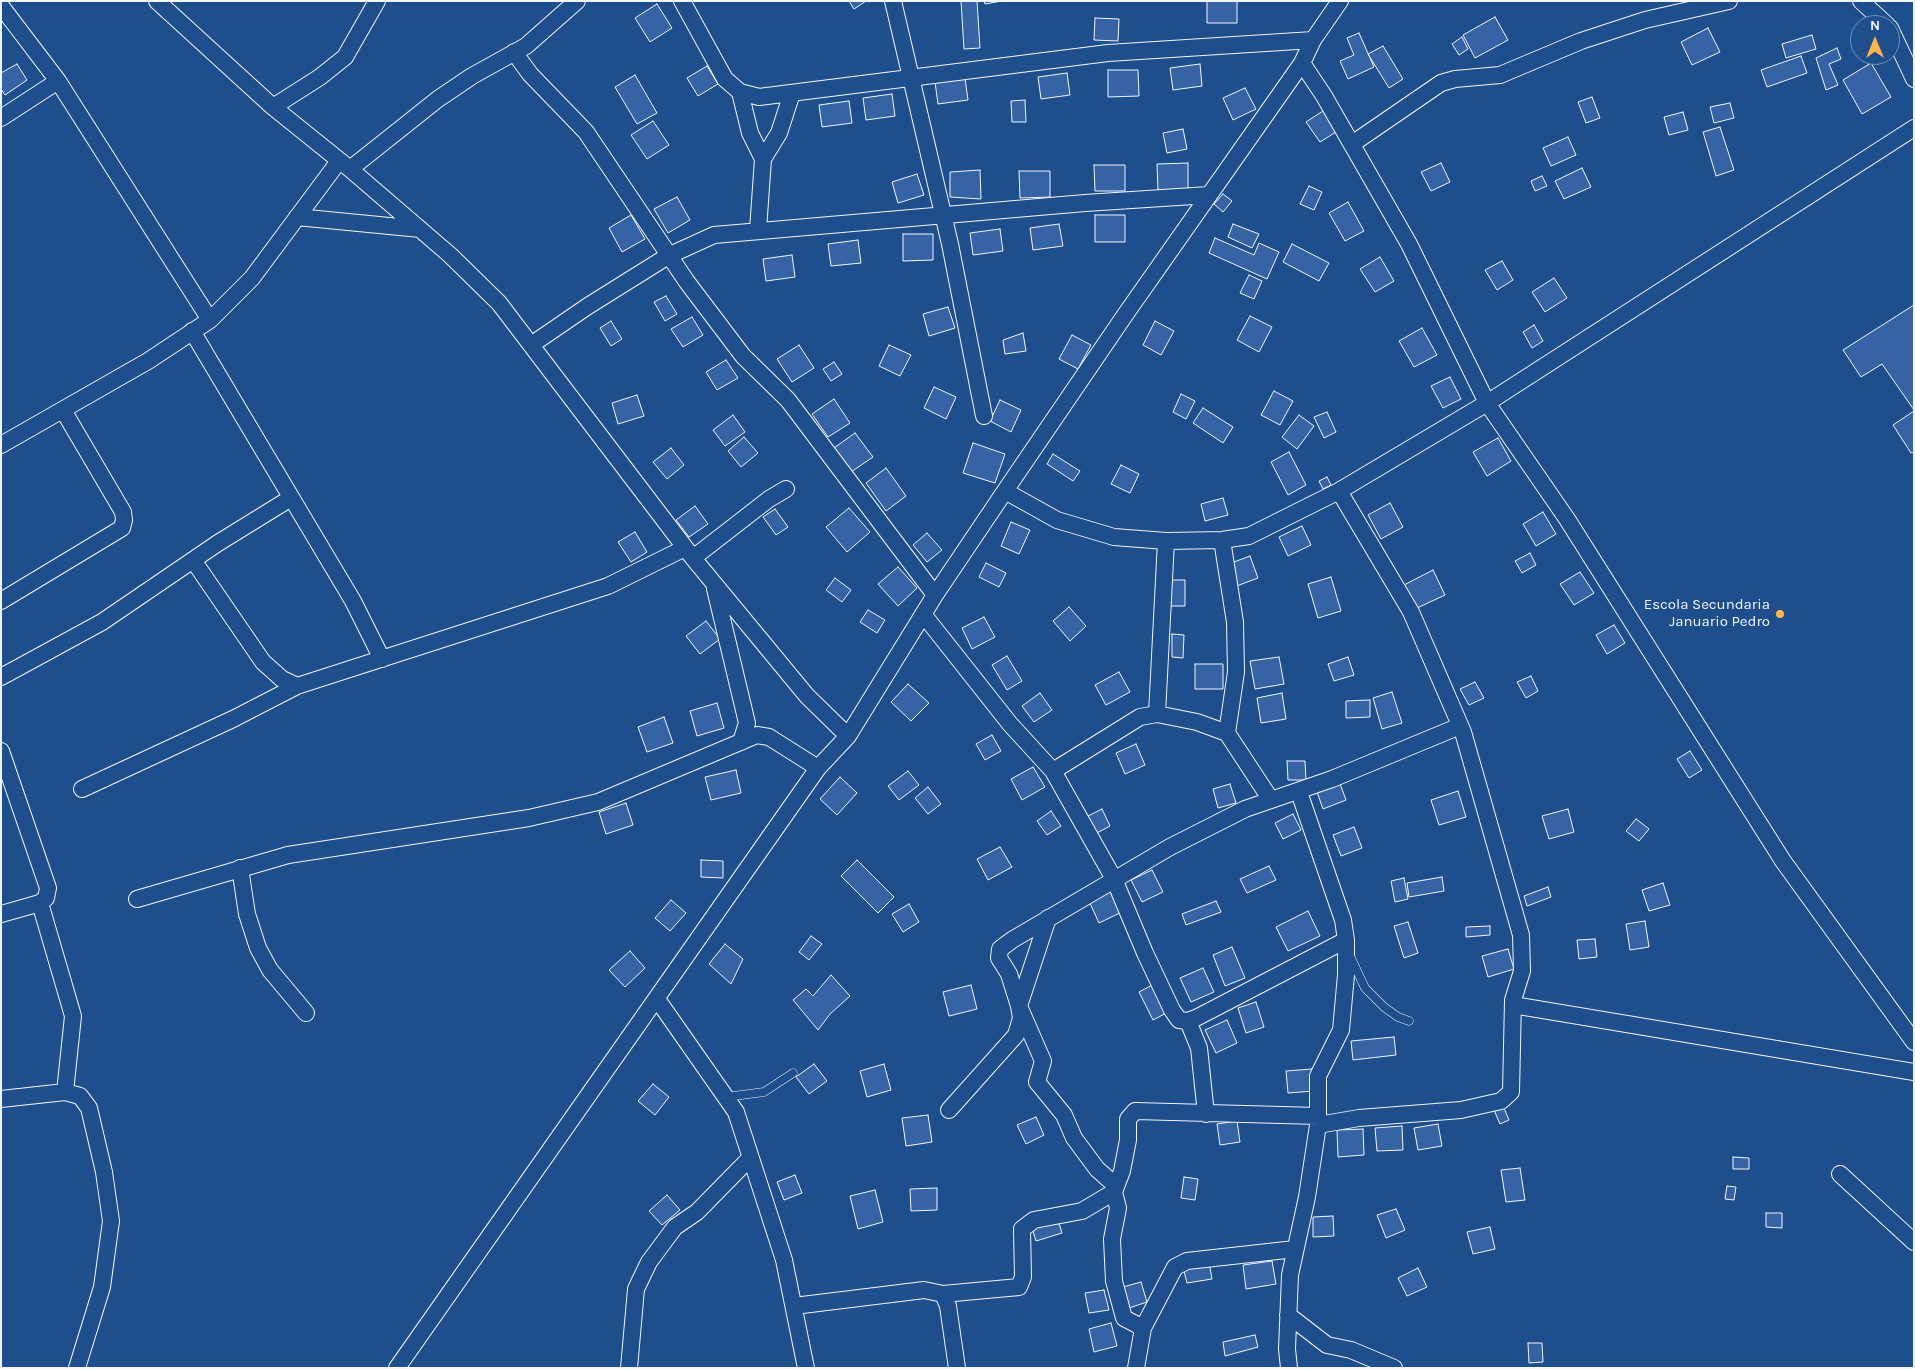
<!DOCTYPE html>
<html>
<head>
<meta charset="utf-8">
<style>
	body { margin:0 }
	#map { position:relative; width:1915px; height:1369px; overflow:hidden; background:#1f4e8c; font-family:Karla,sans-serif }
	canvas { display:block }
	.frame { position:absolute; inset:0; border:2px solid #f2f6ff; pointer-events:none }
	.north { position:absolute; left:1850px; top:15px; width:50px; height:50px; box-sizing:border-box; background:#1f4e8c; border:1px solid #7391ba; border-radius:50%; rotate:0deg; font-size:14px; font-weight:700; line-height:20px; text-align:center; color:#f2f6ff }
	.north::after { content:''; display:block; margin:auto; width:18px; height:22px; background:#ffb74d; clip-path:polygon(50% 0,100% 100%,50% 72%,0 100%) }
</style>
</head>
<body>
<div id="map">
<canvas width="1915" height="1369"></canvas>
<div class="frame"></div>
<div class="north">N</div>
</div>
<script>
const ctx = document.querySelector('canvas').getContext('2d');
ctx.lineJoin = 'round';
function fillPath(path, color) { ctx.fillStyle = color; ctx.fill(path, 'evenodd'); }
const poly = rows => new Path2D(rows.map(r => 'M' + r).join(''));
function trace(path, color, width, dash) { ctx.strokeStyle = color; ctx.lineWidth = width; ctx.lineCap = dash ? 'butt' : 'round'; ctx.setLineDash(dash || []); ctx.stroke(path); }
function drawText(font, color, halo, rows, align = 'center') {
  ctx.font = font + ' Karla,sans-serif'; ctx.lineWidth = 4; ctx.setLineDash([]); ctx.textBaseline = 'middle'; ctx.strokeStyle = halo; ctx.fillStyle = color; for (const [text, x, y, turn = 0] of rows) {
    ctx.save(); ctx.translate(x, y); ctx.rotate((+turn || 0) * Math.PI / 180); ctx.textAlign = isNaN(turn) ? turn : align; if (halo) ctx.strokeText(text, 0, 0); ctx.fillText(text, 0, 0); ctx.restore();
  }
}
const building = poly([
	[849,1,866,1,854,9,849,1],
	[961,1,977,1,980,48,964,49,961,1],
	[984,1,1002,1,985,4,984,1],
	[1207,1,1237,1,1237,23,1207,23,1207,1],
	[657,4,672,28,650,42,635,18,657,4],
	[1495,17,1508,40,1475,58,1463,35,1495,17],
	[1095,18,1119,19,1118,41,1094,40,1095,18],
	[1708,28,1720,52,1692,65,1681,42,1708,28],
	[1359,33,1374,67,1348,79,1340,61,1354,55,1347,38,1359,33],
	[1812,35,1816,49,1786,58,1782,44,1812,35],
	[1462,37,1468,49,1459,55,1452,44,1462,37],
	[1383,46,1403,79,1389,88,1368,54,1383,46],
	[1837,48,1841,59,1829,64,1838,85,1826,90,1816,58,1837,48],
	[1801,56,1807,73,1767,87,1761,70,1801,56],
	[1871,63,1891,97,1862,114,1843,80,1871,63],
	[17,64,27,80,5,95,1,89,1,73,17,64],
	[1200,64,1202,86,1173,90,1170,68,1200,64],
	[707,66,718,84,698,96,687,78,707,66],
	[1108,70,1138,70,1139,96,1108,97,1108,70],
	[1067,73,1070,95,1041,99,1038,77,1067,73],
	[635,75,657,113,637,124,615,87,635,75],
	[965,78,968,100,938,104,935,82,965,78],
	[1245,88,1256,109,1233,120,1223,98,1245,88],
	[892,94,895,116,866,120,863,98,892,94],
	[1592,97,1600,118,1586,123,1578,102,1592,97],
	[1025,100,1026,122,1012,122,1011,101,1025,100],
	[849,101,852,123,822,127,819,105,849,101],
	[1730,103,1734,118,1714,123,1710,107,1730,103],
	[1323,111,1336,132,1320,142,1306,122,1323,111],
	[1683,112,1688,130,1669,135,1664,117,1683,112],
	[653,121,669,145,647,159,631,135,653,121],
	[1720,127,1734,170,1716,176,1703,132,1720,127],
	[1183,129,1187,149,1167,153,1163,133,1183,129],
	[1568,137,1576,155,1551,166,1543,148,1568,137],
	[1188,163,1188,190,1158,190,1157,164,1188,163],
	[1441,163,1450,182,1431,191,1421,172,1441,163],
	[1094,165,1125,165,1125,191,1095,191,1094,165],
	[1582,168,1591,187,1564,199,1555,181,1582,168],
	[980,170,981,199,950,197,950,172,980,170],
	[1019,171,1050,171,1050,197,1020,198,1019,171],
	[917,174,924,195,898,203,892,182,917,174],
	[1542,176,1547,186,1535,191,1531,181,1542,176],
	[1309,186,1322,192,1314,210,1300,204,1309,186],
	[1223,194,1232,201,1223,212,1214,204,1223,194],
	[677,197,690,220,668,233,654,209,677,197],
	[1348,202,1364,231,1345,241,1329,213,1348,202],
	[631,215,645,239,622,252,609,228,631,215],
	[1095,215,1125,215,1125,242,1095,242,1095,215],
	[1059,224,1063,246,1033,250,1030,228,1059,224],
	[1233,224,1259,234,1252,248,1228,237,1233,224],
	[1000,229,1003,251,973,255,970,233,1000,229],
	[903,234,933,234,933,260,903,261,903,234],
	[1215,238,1254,255,1259,243,1279,252,1267,279,1209,253,1215,238],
	[858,240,861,263,831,266,828,244,858,240],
	[1292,244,1329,263,1319,281,1283,262,1292,244],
	[792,255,795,277,766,281,763,259,792,255],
	[1380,257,1394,281,1375,292,1360,269,1380,257],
	[1502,261,1513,280,1497,290,1485,270,1502,261],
	[1249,275,1262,281,1254,299,1240,293,1249,275],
	[1554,278,1567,298,1545,312,1532,292,1554,278],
	[666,296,677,314,665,321,654,302,666,296],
	[1914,305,1914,410,1882,364,1861,377,1843,350,1914,305],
	[948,307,955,328,929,336,923,314,948,307],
	[1250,316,1272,327,1259,352,1237,340,1250,316],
	[692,317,703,335,683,347,671,329,692,317],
	[611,321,622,339,611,346,600,328,611,321],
	[1155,321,1174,331,1161,355,1143,345,1155,321],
	[1534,325,1543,341,1532,348,1523,332,1534,325],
	[1422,328,1437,355,1414,367,1399,341,1422,328],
	[1023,333,1026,351,1005,354,1003,340,1023,333],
	[1072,335,1091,345,1078,369,1059,359,1072,335],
	[799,345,814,368,792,382,777,359,799,345],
	[889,345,911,355,900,376,879,366,889,345],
	[726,360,738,378,717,390,706,372,726,360],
	[834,362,842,374,831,381,823,369,834,362],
	[1450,377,1461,399,1443,408,1431,386,1450,377],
	[934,387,956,397,946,419,924,408,934,387],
	[1274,391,1293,401,1280,425,1261,415,1274,391],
	[1181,394,1195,401,1186,419,1173,412,1181,394],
	[637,395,644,416,618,424,612,403,637,395],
	[834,399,850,423,828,437,812,414,834,399],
	[1000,400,1021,410,1011,432,990,421,1000,400],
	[1203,408,1233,427,1223,443,1193,423,1203,408],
	[1914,411,1914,452,1911,453,1893,425,1914,411],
	[1327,412,1336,432,1324,438,1314,417,1327,412],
	[733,415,745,432,725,446,713,430,733,415],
	[1299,415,1314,426,1297,449,1282,437,1299,415],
	[855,433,873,457,851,472,834,448,855,433],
	[744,437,758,453,741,467,728,451,744,437],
	[1498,438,1511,461,1487,476,1473,452,1498,438],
	[973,443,1005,454,995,483,963,473,973,443],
	[671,448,684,465,667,479,653,462,671,448],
	[1289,452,1306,485,1288,495,1271,462,1289,452],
	[1053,454,1080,471,1073,481,1047,464,1053,454],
	[1121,465,1139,474,1130,493,1111,484,1121,465],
	[886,468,906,496,886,511,866,483,886,468],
	[1327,477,1331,485,1323,489,1319,481,1327,477],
	[1223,498,1228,515,1205,521,1201,504,1223,498],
	[1390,503,1403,527,1381,539,1368,515,1390,503],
	[695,506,708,524,689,537,676,520,695,506],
	[849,508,870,532,847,552,826,527,849,508],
	[775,509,788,527,776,535,763,517,775,509],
	[1543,512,1556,534,1536,546,1523,524,1543,512],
	[1011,522,1030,530,1019,554,1001,546,1011,522],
	[1302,526,1311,545,1288,556,1279,537,1302,526],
	[635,532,647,552,631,562,618,542,635,532],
	[927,533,942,550,927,562,913,545,927,533],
	[1530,553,1536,565,1522,573,1515,561,1530,553],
	[1250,556,1258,578,1234,587,1226,565,1250,556],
	[986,563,1006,573,999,587,979,577,986,563],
	[898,567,917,588,898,606,878,584,898,567],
	[1433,570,1445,595,1415,609,1404,585,1433,570],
	[1580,572,1594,593,1574,605,1560,584,1580,572],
	[1331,577,1341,611,1318,618,1308,584,1331,577],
	[835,578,851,590,842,602,826,590,835,578],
	[1163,580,1185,580,1185,606,1163,606,1163,580],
	[1069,607,1086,626,1070,641,1053,621,1069,607],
	[868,610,885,620,877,633,860,622,868,610],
	[984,617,995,637,972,649,962,628,984,617],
	[706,621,720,639,700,654,686,636,706,621],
	[1614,625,1625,643,1607,654,1596,635,1614,625],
	[1172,634,1184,635,1183,658,1172,657,1172,634],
	[1007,656,1022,681,1007,690,992,665,1007,656],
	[1279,657,1284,684,1255,689,1250,661,1279,657],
	[1348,657,1354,675,1334,681,1328,664,1348,657],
	[1195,664,1223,664,1223,689,1195,689,1195,664],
	[1119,672,1130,692,1106,705,1095,685,1119,672],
	[1531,676,1538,691,1526,698,1517,682,1531,676],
	[1475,682,1484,698,1469,705,1460,689,1475,682],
	[908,684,929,703,911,721,891,702,908,684],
	[1392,692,1402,723,1382,729,1373,698,1392,692],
	[1040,693,1052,710,1034,722,1022,706,1040,693],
	[1282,693,1286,719,1261,723,1257,698,1282,693],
	[1370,700,1370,717,1346,718,1346,701,1370,700],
	[717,703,724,728,697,736,690,711,717,703],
	[664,717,673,743,647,752,638,727,664,717],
	[992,735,1001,751,985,760,976,744,992,735],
	[1136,744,1145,765,1125,774,1116,753,1136,744],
	[1690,751,1702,770,1689,778,1677,759,1690,751],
	[1287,761,1305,761,1306,780,1288,780,1287,761],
	[1033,767,1045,787,1022,800,1011,779,1033,767],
	[736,770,741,793,711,800,705,777,736,770],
	[908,771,919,785,899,800,888,786,908,771],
	[840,777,857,793,837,815,820,799,840,777],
	[1339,781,1346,800,1323,809,1316,789,1339,781],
	[1230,784,1236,803,1218,808,1213,789,1230,784],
	[928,787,941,804,928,814,915,798,928,787],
	[1458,791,1466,817,1439,825,1431,800,1458,791],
	[626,803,633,825,606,834,599,812,626,803],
	[1102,809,1110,826,1095,834,1086,817,1102,809],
	[1568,809,1574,832,1549,839,1542,816,1568,809],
	[1051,811,1061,826,1047,835,1037,821,1051,811],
	[1293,814,1301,830,1283,839,1275,823,1293,814],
	[1636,819,1649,829,1639,841,1626,831,1636,819],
	[1354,827,1362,848,1341,856,1333,835,1354,827],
	[1000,847,1012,867,988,880,977,859,1000,847],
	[701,860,723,861,723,878,701,877,701,860],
	[857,860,894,897,878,913,841,876,857,860],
	[1269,866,1276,880,1247,893,1240,879,1269,866],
	[1152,870,1163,892,1142,902,1131,880,1152,870],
	[1442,877,1444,891,1409,897,1407,883,1442,877],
	[1404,878,1408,899,1395,902,1391,881,1404,878],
	[1663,883,1670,905,1649,911,1642,890,1663,883],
	[1548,887,1551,897,1527,906,1524,896,1548,887],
	[1112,890,1122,912,1099,923,1089,901,1112,890],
	[671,900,686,913,670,931,655,918,671,900],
	[1216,901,1221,912,1186,925,1182,914,1216,901],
	[909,904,919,922,903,932,892,914,909,904],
	[1308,911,1320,936,1288,951,1276,927,1308,911],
	[1645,921,1649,947,1630,950,1626,924,1645,921],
	[1408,922,1418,953,1404,958,1394,926,1408,922],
	[1490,926,1490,935,1466,937,1466,927,1490,926],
	[811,936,822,944,809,960,799,952,811,936],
	[1595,939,1597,957,1579,959,1577,940,1595,939],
	[725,944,743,959,731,984,709,964,725,944],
	[1232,947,1245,978,1225,986,1213,955,1232,947],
	[1508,949,1514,969,1488,977,1482,956,1508,949],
	[630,951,645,968,625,987,609,970,630,951],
	[1203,968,1214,992,1191,1002,1180,978,1203,968],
	[831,975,850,996,830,1014,818,1030,793,1000,806,989,813,996,831,975],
	[1158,982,1172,1010,1153,1020,1139,992,1158,982],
	[971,985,977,1009,949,1016,943,992,971,985],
	[1256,1002,1264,1027,1246,1033,1238,1008,1256,1002],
	[1227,1020,1237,1043,1216,1053,1205,1030,1227,1020],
	[1394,1037,1396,1055,1353,1060,1351,1041,1394,1037],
	[814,1064,827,1081,809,1094,796,1077,814,1064],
	[884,1064,891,1090,867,1097,860,1071,884,1064],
	[1312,1069,1314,1091,1288,1093,1286,1071,1312,1069],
	[653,1084,669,1097,655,1115,638,1101,653,1084],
	[1501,1101,1509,1120,1500,1124,1494,1110,1501,1101],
	[928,1115,932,1142,906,1146,902,1118,928,1115],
	[1036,1117,1044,1135,1026,1144,1017,1125,1036,1117],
	[1237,1121,1240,1142,1220,1145,1217,1124,1237,1121],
	[1438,1124,1442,1146,1418,1150,1414,1128,1438,1124],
	[1402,1126,1403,1150,1377,1151,1375,1128,1402,1126],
	[1363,1129,1364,1155,1338,1157,1337,1130,1363,1129],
	[1733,1157,1749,1158,1749,1169,1733,1169,1733,1157],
	[1520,1168,1525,1200,1506,1202,1501,1170,1520,1168],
	[795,1175,802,1193,784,1200,777,1182,795,1175],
	[1184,1177,1198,1179,1195,1200,1181,1198,1184,1177],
	[1727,1186,1736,1187,1734,1200,1725,1199,1727,1186],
	[937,1188,937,1210,911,1211,910,1189,937,1188],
	[875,1190,883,1222,858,1229,850,1196,875,1190],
	[667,1195,680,1210,662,1225,649,1211,667,1195],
	[1396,1209,1405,1230,1386,1238,1377,1215,1396,1209],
	[1766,1213,1782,1213,1782,1228,1766,1227,1766,1213],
	[1333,1216,1334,1236,1313,1237,1313,1217,1333,1216],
	[1058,1220,1062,1233,1036,1241,1032,1228,1058,1220],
	[1490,1227,1495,1249,1473,1254,1467,1232,1490,1227],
	[1272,1261,1276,1284,1246,1289,1243,1265,1272,1261],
	[1209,1262,1212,1279,1187,1283,1183,1267,1209,1262],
	[1418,1268,1427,1287,1407,1296,1398,1278,1418,1268],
	[1141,1282,1147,1302,1129,1308,1123,1287,1141,1282],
	[1104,1290,1109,1310,1089,1313,1085,1293,1104,1290],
	[1111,1323,1117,1346,1094,1352,1089,1329,1111,1323],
	[1255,1335,1258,1347,1225,1356,1223,1342,1255,1335],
	[1528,1343,1542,1343,1543,1362,1529,1363,1528,1343]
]);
fillPath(building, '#3563a3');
trace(building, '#f2f6ff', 1);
const lane = poly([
	[1350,956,1365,988,1384,1007,1398,1017,1409,1021],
	[726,1097,764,1092,793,1073]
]);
const street = poly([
	[157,1,273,107,350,169,450,255,499,303,693,558,807,696,848,736],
	[682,1,725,79,740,92,759,97,1108,53,1313,40],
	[893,1,950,244,984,416],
	[1861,1,1887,25],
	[1,6,58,81,210,320],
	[1890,28,1914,79],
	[514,52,530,74,586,132,687,282,743,356,788,400,935,595],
	[1302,63,1324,96,1409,244,1487,403,1567,519,1783,861,1914,1042],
	[740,92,750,133,763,159],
	[273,107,320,77,345,57,377,1],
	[1,118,58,81],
	[1352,144,1441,83,1455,79,1500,75,1581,41,1645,20,1729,1],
	[350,169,438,99,472,76,526,46,577,1],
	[297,217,420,229],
	[758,230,763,159,779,133,792,93],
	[192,331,353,601,382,659],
	[531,345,588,306,668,256,714,235,1085,203,1209,195],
	[1,445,148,361,210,320,252,278,339,161],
	[1005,491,1057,520,1114,537,1166,541,1222,540,1249,536,1339,491,1487,403,1914,128],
	[1222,540,1235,622,1236,672,1227,733],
	[693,558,769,499,786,489],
	[193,560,263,662,282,679,297,686,608,586,685,548],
	[715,589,747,723,741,742],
	[1,601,122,528,124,520,123,512,63,410],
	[923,614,1010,724,1053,771,1114,879,1145,953,1172,1010,1179,1020,1188,1021,1196,1018,1346,940],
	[1,677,102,622,218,543,291,498],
	[1157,714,1166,541],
	[1,751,48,888,46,898,40,903,1,914],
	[1053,771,1140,717,1157,714,1197,722,1227,733,1271,800],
	[82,789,233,719,297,686],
	[240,868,247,914,258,948,270,970,306,1013],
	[137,899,288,855,529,818,598,802,757,735,769,737,818,768],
	[40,903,73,1016,65,1092],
	[1048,918,1019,1006,1043,1061,1037,1082,1064,1115,1074,1138,1097,1169,1116,1186],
	[657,999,736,1112,784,1260,806,1368],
	[1513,1005,1914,1072],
	[1188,1021,1199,1048,1206,1114],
	[1,1099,65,1092,80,1096,89,1108,104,1172,111,1221,102,1287,77,1368],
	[949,1110,1016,1035,1021,1018,1019,1006,1009,974,999,958,1000,949,1012,940,1170,847,1245,809,1332,779,1460,726],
	[1318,1125,1359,1118,1461,1110,1501,1101,1511,1092,1513,1000,1522,971,1521,935,1463,732,1411,612,1339,491],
	[1840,1174,1914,1242],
	[1114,1192,1122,1171,1128,1140,1128,1119,1135,1111,1318,1116],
	[943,1294,1019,1287,1023,1277,1022,1229,1034,1220,1082,1211,1114,1192,1118,1208,1112,1239,1114,1281,1124,1318,1143,1328],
	[794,1306,924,1290,943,1294,948,1306,957,1368],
	[1288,1315,1327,1345,1351,1350,1394,1368],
	[397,1368,818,768,848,736,935,595,1005,491,1125,315,1302,63,1313,40,1340,1],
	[629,1368,636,1289,649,1262,675,1227,697,1212,750,1158],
	[1136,1368,1143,1328,1175,1267,1187,1261,1295,1249],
	[1289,1368,1287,1349,1290,1275,1307,1197,1318,1125,1318,1076,1341,1030,1346,975,1346,940,1343,920,1299,792]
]);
trace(lane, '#f2f6ff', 9);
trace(street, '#f2f6ff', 18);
trace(lane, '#1f4e8c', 8);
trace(street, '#1f4e8c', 16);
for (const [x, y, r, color] of [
	[1780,614,5,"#ffb74d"]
]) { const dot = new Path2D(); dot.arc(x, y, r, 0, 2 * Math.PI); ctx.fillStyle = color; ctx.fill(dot); trace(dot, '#1f4e8c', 2); }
drawText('15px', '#f2f6ff', '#1f4e8c', [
	["Escola Secundaria",1770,605],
	["Januario Pedro",1770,622]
], 'right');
</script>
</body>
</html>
